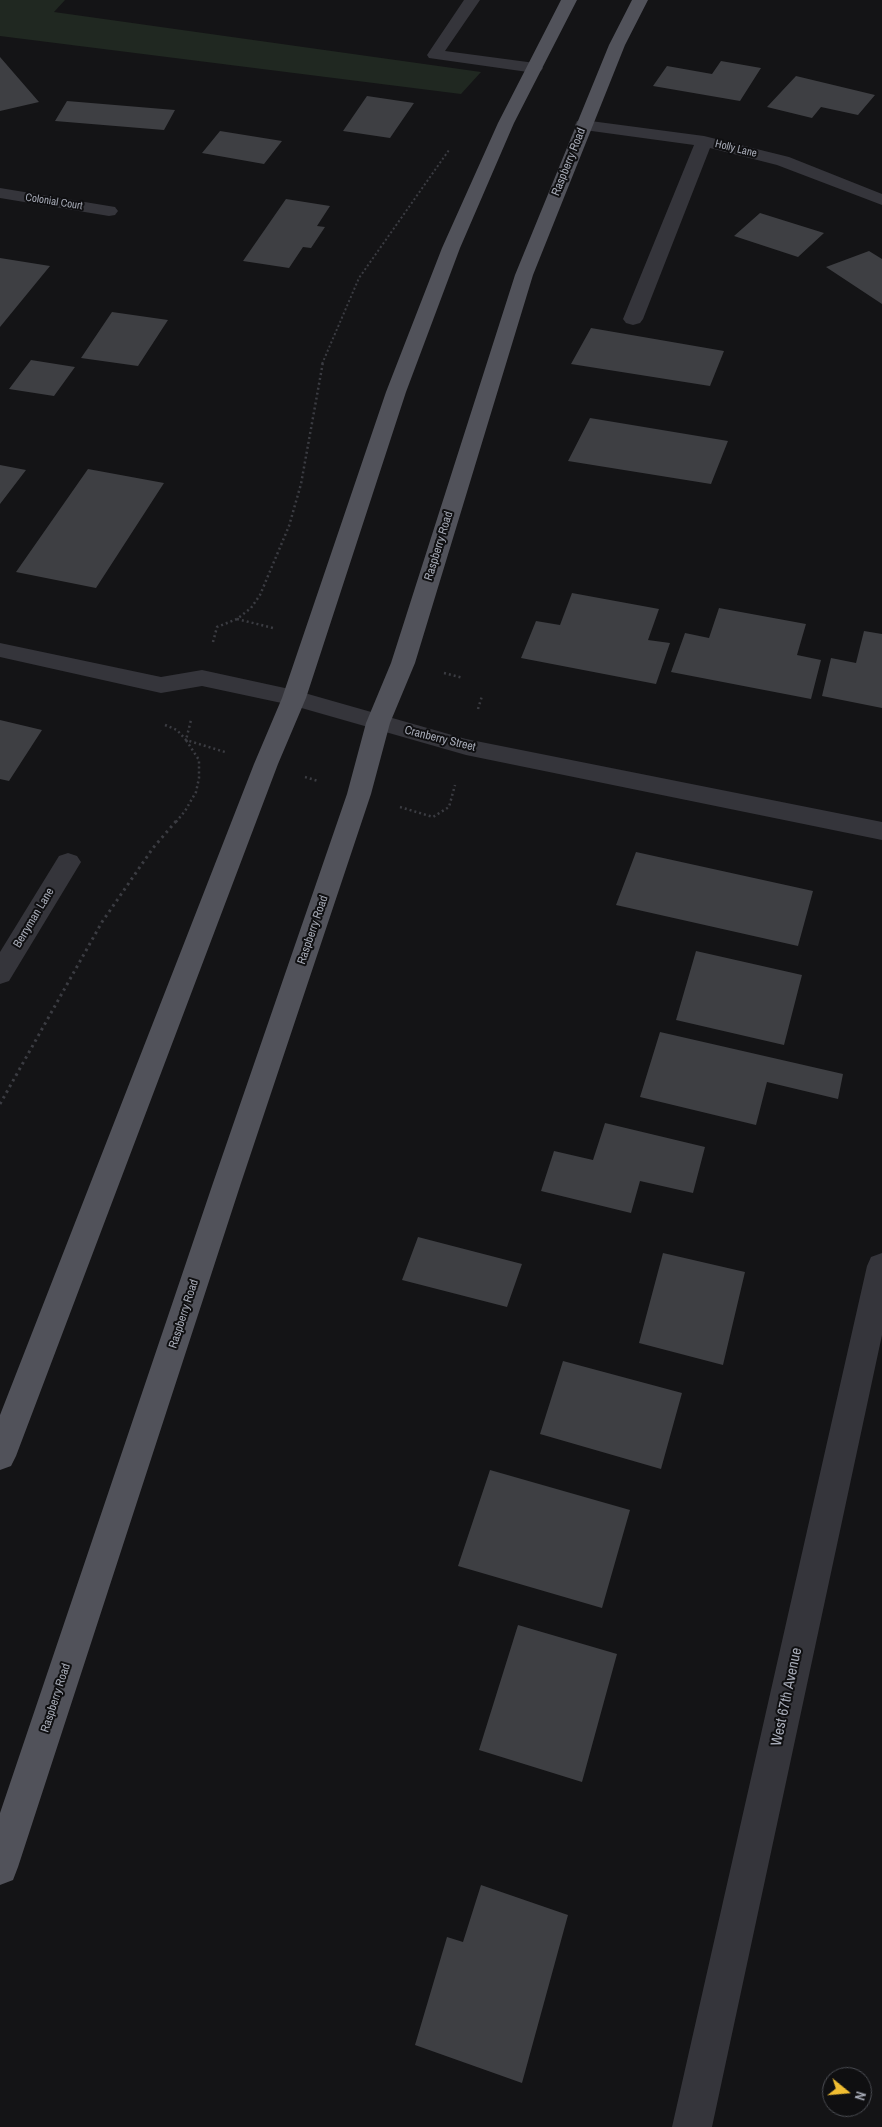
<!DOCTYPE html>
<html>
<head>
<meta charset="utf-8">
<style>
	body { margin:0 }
	#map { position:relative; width:882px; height:2127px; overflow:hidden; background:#141416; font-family:"Archivo Narrow",sans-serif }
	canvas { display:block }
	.north { position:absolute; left:822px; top:2067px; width:50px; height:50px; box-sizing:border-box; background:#0f0f11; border:1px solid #4b4d53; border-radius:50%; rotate:107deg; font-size:14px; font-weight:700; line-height:20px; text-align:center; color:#a6aab6 }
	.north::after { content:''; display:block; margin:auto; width:18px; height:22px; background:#f0bd32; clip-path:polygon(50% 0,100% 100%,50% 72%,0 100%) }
</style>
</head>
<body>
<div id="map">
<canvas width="882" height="2127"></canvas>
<div class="north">N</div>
</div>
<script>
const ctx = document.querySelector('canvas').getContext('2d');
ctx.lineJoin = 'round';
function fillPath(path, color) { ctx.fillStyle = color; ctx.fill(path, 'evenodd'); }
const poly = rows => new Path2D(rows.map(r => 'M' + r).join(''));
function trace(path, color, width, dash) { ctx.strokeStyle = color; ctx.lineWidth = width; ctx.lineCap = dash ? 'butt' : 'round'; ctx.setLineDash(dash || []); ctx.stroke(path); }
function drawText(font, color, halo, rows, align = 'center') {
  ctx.font = font + ' "Archivo Narrow",sans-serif'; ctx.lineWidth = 4; ctx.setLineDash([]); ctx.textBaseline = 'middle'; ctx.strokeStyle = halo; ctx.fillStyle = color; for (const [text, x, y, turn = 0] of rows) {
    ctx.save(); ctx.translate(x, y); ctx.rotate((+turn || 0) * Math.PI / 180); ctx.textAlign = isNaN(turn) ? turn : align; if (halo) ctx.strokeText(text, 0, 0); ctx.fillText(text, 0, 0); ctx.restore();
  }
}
fillPath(poly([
	[0,0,65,0,54,12,481,72,461,94,0,36]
]), '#202821');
fillPath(poly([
	[0,57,39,102,0,111],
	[721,61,761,68,740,101,653,86,667,66,712,74],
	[796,76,875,95,858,115,821,107,812,118,767,107],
	[367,96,414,103,390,138,343,131],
	[67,101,175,110,164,130,55,121],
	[220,131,282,141,264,164,202,153],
	[286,199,330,206,317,226,325,227,311,248,303,247,289,268,243,261],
	[760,213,824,233,798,257,734,236],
	[869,251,882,259,882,304,826,267],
	[0,258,50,266,0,327],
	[112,312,168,320,138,366,81,358],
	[591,328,724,351,710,386,571,364],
	[31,360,75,367,54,396,9,389],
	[590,418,728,441,711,484,568,461],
	[0,465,26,470,0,504],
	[88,469,164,483,96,588,16,572],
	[572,593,659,609,648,640,670,643,656,684,521,658,536,621,560,625],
	[719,608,806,624,797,655,821,660,811,699,671,672,685,633,709,638],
	[864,631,882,634,882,708,822,696,831,658,856,663],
	[0,720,42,730,9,781,0,779],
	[636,852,813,891,798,946,616,905],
	[696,951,802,975,784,1045,676,1020],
	[660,1032,843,1074,838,1099,767,1082,756,1125,640,1097],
	[605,1123,705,1147,693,1193,640,1181,631,1213,541,1191,554,1151,593,1160],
	[418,1237,522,1264,507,1307,402,1280],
	[663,1253,745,1272,723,1365,639,1343],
	[563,1361,682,1393,661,1469,540,1434],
	[490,1470,630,1510,602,1608,458,1566],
	[518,1625,617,1654,582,1782,479,1750],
	[481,1885,568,1915,522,2083,415,2045,447,1937,463,1942]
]), '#3e3f43');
trace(poly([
	[322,364,359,278,449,150]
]), '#3b3c42', 2, [2, 2.5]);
trace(poly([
	[237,619,273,628],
	[213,642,217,627,237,619,251,608,260,595,289,526,301,484,323,362],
	[444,673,463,678],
	[478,709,482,696],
	[165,725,177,730,186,740,225,752],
	[305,777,318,781],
	[400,807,433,817,449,807,455,785],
	[176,822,185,811,196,792,199,778,199,760,186,740,191,720]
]), '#3b3c42', 2.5, [2, 3]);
trace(poly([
	[0,1104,102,922,153,848,177,820]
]), '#3b3c42', 3, [2.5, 4]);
fillPath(poly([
	[464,0,480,0,445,51,535,63,541,65,543,68,541,71,535,73,429,58,427,55,464,0],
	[583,120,704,136,789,157,882,194,882,205,777,165,710,148,643,319,640,323,633,325,626,323,623,319,694,145,577,129,575,125,577,121,583,120],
	[0,188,109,206,115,207,118,211,115,215,109,216,0,198,0,188],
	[0,643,161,677,202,670,294,690,466,739,882,822,882,840,466,755,291,705,202,686,161,693,0,657,0,643],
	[68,853,77,856,81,862,9,981,0,984,0,952,59,856,68,853],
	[882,1253,882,1335,712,2127,672,2127,867,1266,871,1257,882,1253]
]), '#35353b');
fillPath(poly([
	[561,0,577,0,514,123,460,248,406,392,306,698,278,764,16,1456,11,1466,0,1470,0,1415,254,764,282,698,386,392,442,248,498,123,561,0],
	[632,0,648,0,625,45,533,275,415,663,390,723,371,794,241,1183,18,1867,13,1880,0,1885,0,1813,213,1183,347,794,366,723,391,663,515,275,609,45,632,0]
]), '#51525a');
drawText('11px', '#a6aab6', '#0f0f11', [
	["Holly Lane",736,149,14],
	["Colonial Court",54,202,9]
]);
drawText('12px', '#a6aab6', '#0f0f11', [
	["Raspberry Road",569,162,-68],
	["Raspberry Road",439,546,-73],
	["Cranberry Street",440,739,14],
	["Berryman Lane",34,918,-59],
	["Raspberry Road",313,930,-71],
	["Raspberry Road",184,1314,-72],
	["Raspberry Road",56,1698,-72]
]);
drawText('15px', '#a6aab6', '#0f0f11', [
	["West 67th Avenue",787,1697,-78]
]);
</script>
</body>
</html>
